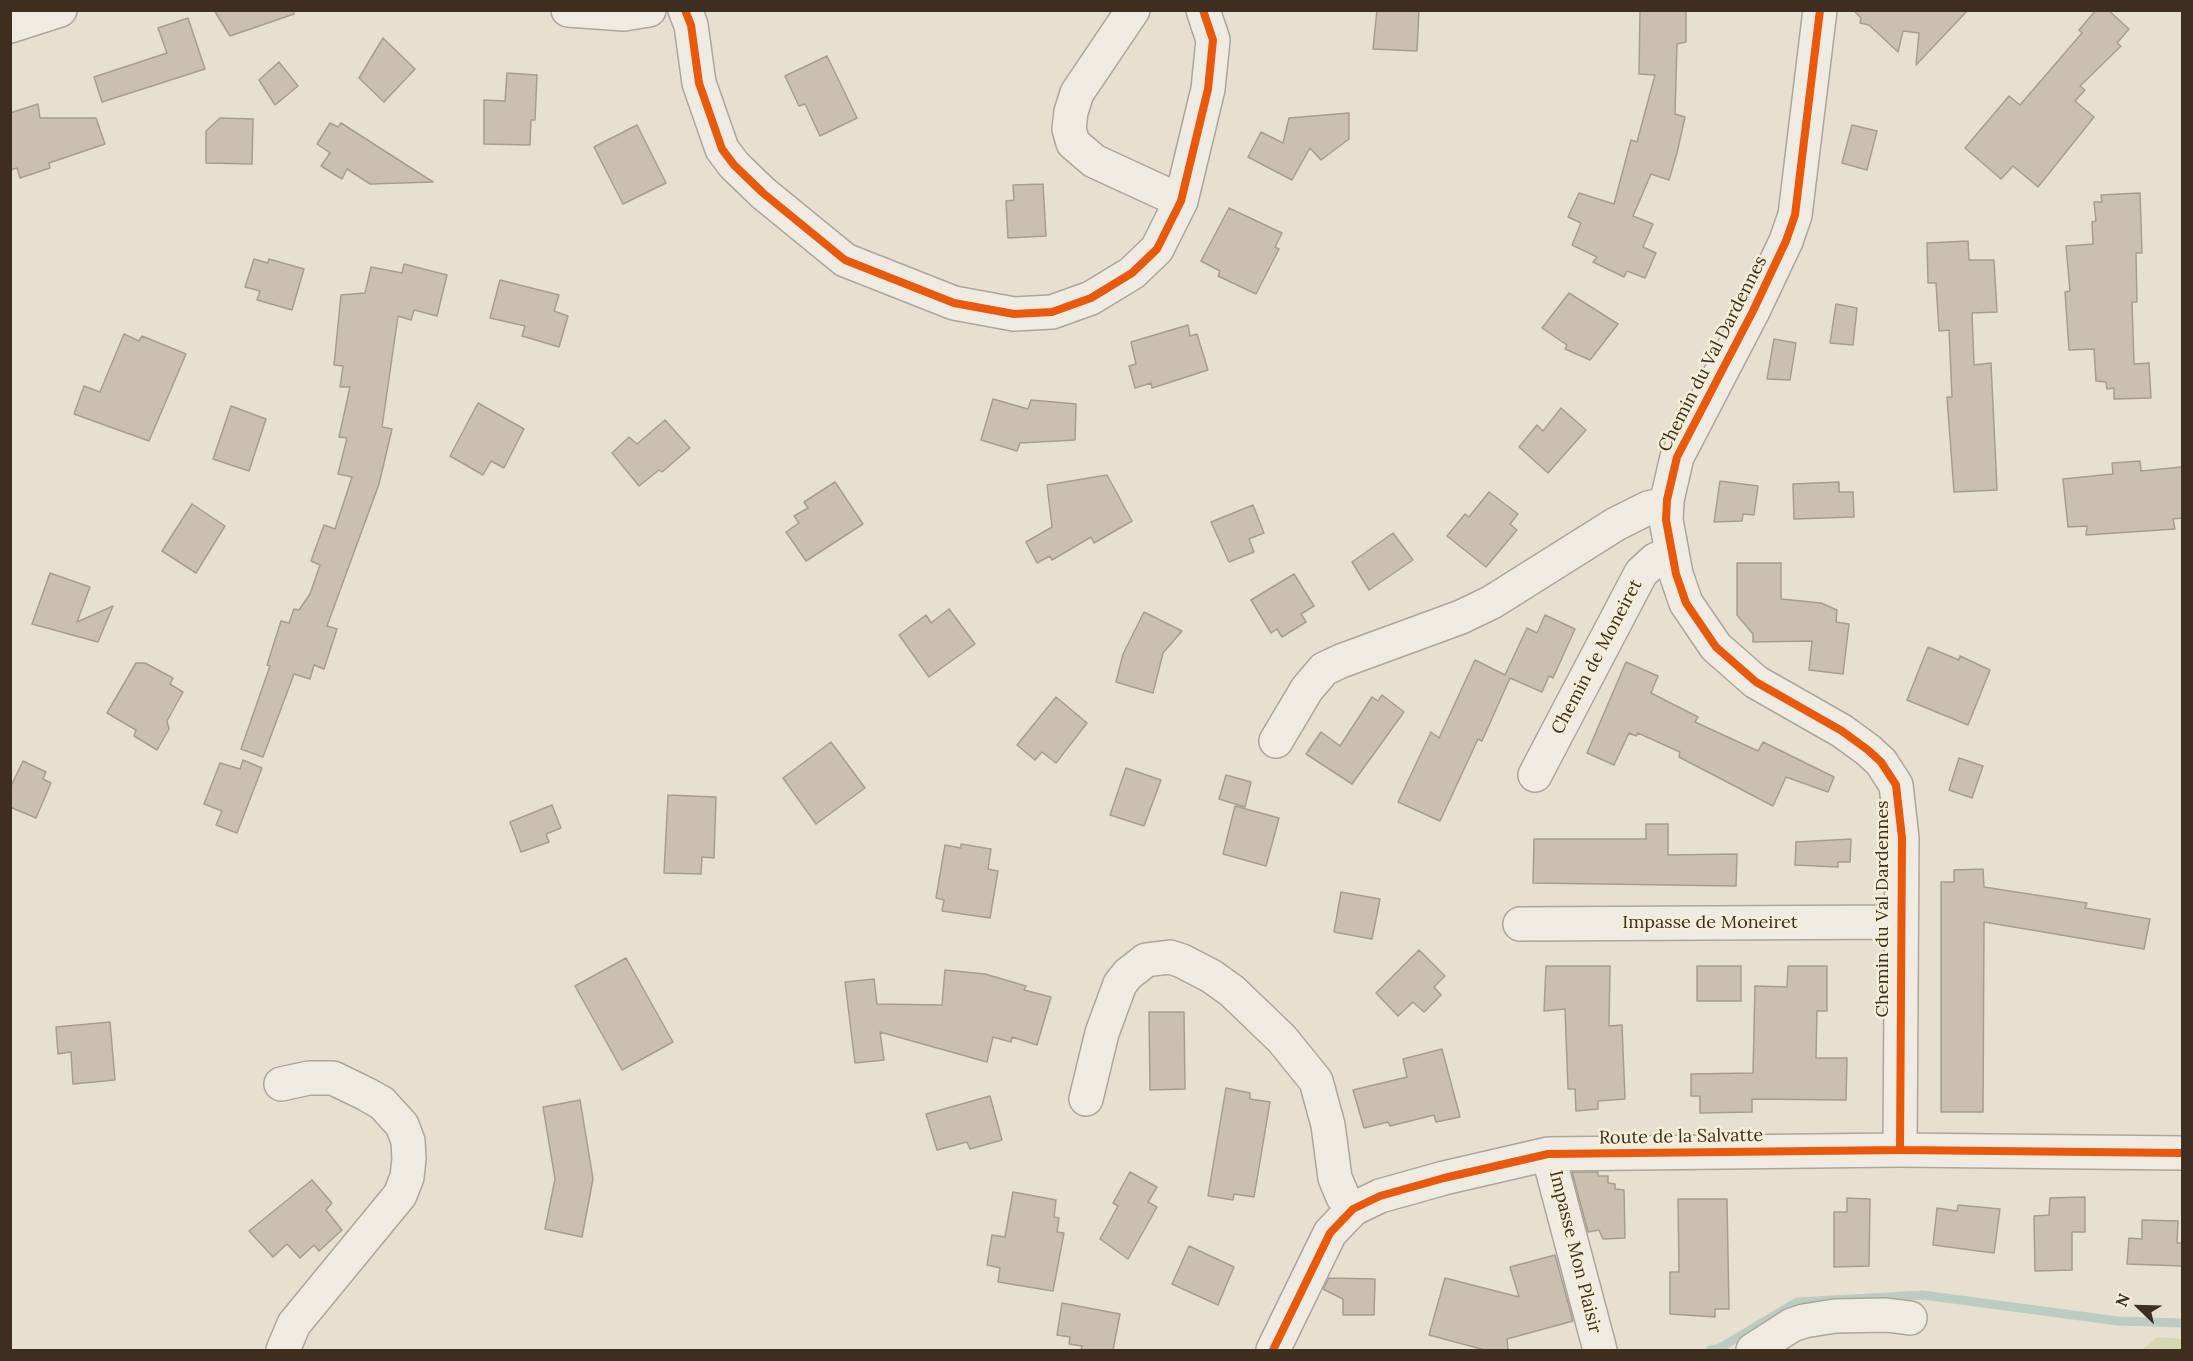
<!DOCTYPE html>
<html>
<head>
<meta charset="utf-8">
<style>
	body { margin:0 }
	#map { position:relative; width:2193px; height:1361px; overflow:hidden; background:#e7e0d1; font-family:Lora,serif }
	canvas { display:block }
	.frame { position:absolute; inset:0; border:12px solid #3d2e20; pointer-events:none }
	.north { position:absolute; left:2109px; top:1277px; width:60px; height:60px; -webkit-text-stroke:4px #f7eed8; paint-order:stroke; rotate:293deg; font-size:16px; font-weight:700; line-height:24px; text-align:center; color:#3d2e20 }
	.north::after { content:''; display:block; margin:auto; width:21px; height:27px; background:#3d2e20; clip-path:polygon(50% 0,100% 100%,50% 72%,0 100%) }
</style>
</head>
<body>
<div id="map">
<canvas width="2193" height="1361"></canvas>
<div class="frame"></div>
<div class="north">N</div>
</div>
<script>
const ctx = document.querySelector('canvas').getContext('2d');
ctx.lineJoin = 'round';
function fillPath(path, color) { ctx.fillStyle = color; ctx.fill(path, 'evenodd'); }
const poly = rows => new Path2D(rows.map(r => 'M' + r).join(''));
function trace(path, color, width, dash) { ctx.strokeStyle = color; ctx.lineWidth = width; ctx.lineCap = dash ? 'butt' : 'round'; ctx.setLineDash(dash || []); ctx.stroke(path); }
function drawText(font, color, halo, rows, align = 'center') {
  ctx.font = font + ' Lora,serif'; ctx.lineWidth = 5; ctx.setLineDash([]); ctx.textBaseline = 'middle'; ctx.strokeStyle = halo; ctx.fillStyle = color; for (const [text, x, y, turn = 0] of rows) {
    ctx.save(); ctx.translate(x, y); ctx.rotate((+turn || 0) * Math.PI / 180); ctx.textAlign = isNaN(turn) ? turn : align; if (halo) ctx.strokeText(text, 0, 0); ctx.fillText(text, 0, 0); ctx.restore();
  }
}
fillPath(poly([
	[2157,1337,2182,1339,2182,1350,2142,1350]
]), '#d6d7b3');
trace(poly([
	[1710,1350,1718,1349,1797,1302,1923,1295,2118,1321,2182,1323]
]), '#bcccc2', 9);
const building = poly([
	[214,10,293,10,294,14,230,36,214,10],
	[1377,10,1419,10,1417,51,1373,49,1377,10],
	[1640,10,1686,10,1686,42,1677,44,1675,114,1685,117,1677,153,1669,180,1651,174,1633,216,1653,224,1643,247,1656,253,1645,278,1627,271,1624,277,1593,262,1597,257,1572,245,1581,223,1568,217,1579,193,1614,204,1631,140,1637,142,1655,75,1639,74,1640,10],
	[1853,10,1968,10,1916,65,1919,33,1903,31,1898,52,1869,25,1860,23,1861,18,1853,10],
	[2096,10,2108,10,2129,29,2117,43,2121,46,2080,86,2085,90,2075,101,2094,117,2038,187,2013,166,2001,179,1965,148,2009,96,2020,105,2082,33,2079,30,2096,10],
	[188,18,205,69,102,102,94,77,167,53,158,28,188,18],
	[383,38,415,69,384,102,359,78,383,38],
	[827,56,857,118,820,136,805,104,799,106,785,76,827,56],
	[279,62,298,86,275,105,259,80,279,62],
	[507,73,537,75,535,120,531,120,530,145,484,144,484,100,505,101,507,73],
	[38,104,40,118,96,118,105,144,49,163,50,168,20,178,17,168,10,170,10,113,38,104],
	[1349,113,1349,139,1321,160,1310,148,1292,180,1248,157,1261,132,1283,143,1289,118,1349,113],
	[220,118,253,119,252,164,206,163,206,131,220,118],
	[330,123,338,127,341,123,433,182,370,184,347,169,342,179,321,166,330,153,317,144,330,123],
	[637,125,666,183,623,204,594,147,637,125],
	[1852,125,1877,131,1867,170,1842,163,1852,125],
	[1043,184,1046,236,1008,238,1006,201,1014,200,1013,185,1043,184],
	[2140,193,2142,253,2136,253,2137,302,2132,302,2134,364,2149,363,2151,398,2114,399,2114,388,2107,389,2106,382,2096,381,2094,349,2069,350,2065,292,2070,291,2066,246,2093,244,2092,222,2096,221,2094,202,2102,202,2101,195,2140,193],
	[1229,208,1282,233,1275,247,1279,249,1256,294,1218,276,1220,271,1201,261,1229,208],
	[1968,241,1969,260,1994,260,1997,312,1972,313,1974,365,1991,363,1997,490,1954,492,1947,397,1952,397,1949,330,1939,331,1936,283,1928,283,1927,243,1968,241],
	[254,259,268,263,269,259,304,269,292,310,257,300,260,291,245,287,254,259],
	[404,264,447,275,437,316,414,310,411,320,398,316,382,427,392,429,379,484,327,626,337,629,324,669,314,665,310,679,294,674,263,757,241,749,270,666,267,665,281,621,289,623,294,609,299,610,310,594,320,565,311,561,324,525,335,529,352,477,338,474,347,438,339,437,350,387,340,387,343,366,334,365,341,295,365,293,371,267,402,273,404,264],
	[500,280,559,295,554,311,568,316,559,347,522,336,525,326,490,318,500,280],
	[1569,293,1618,324,1590,360,1565,349,1567,345,1542,328,1569,293],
	[1836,304,1857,308,1853,345,1830,343,1836,304],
	[1188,325,1190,336,1197,334,1208,370,1152,388,1151,383,1135,388,1129,366,1136,364,1131,342,1188,325],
	[124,334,139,341,142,336,186,354,149,441,74,414,84,386,100,392,124,334],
	[1774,339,1796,343,1790,380,1767,379,1774,339],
	[993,399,1028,409,1031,400,1076,404,1075,440,1020,443,1017,451,981,440,993,399],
	[478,403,524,429,504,468,491,461,483,475,450,456,478,403],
	[231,406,266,419,249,471,213,459,231,406],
	[1561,408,1586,430,1548,473,1519,447,1537,425,1543,431,1561,408],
	[665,420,690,448,662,472,659,470,639,486,612,453,629,437,637,444,665,420],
	[2140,461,2141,471,2182,467,2182,518,2173,519,2175,529,2086,535,2087,526,2068,527,2063,479,2113,474,2112,463,2140,461],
	[1107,475,1132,521,1094,543,1091,537,1052,560,1050,556,1037,563,1026,542,1052,527,1047,485,1107,475],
	[1720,481,1758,486,1754,515,1743,514,1742,521,1714,522,1720,481],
	[835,482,863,524,806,561,786,532,799,523,794,516,808,508,804,502,835,482],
	[1839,482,1839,492,1853,492,1854,517,1794,519,1793,484,1839,482],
	[1489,492,1518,514,1510,524,1517,530,1486,567,1447,536,1465,514,1469,517,1489,492],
	[192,504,225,526,196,573,162,551,192,504],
	[1253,505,1264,533,1249,539,1254,552,1229,562,1211,522,1253,505],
	[1393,533,1413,560,1369,590,1352,562,1393,533],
	[1737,563,1781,563,1781,599,1821,603,1837,610,1836,622,1849,624,1843,674,1809,670,1812,641,1753,642,1753,634,1737,615,1737,563],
	[50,573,90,587,77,622,113,606,98,642,32,624,50,573],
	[1294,574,1314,606,1301,614,1306,622,1282,637,1277,629,1271,633,1251,600,1294,574],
	[949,609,975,644,929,677,899,635,926,615,931,623,949,609],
	[1144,612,1182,631,1163,653,1153,693,1116,682,1123,654,1144,612],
	[1545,615,1575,629,1553,678,1549,676,1542,692,1510,678,1482,741,1478,739,1440,821,1398,802,1431,732,1439,738,1475,660,1505,675,1527,628,1537,633,1545,615],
	[1928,647,1959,660,1960,656,1990,670,1968,725,1907,700,1928,647],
	[1626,662,1658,676,1651,693,1698,717,1695,722,1758,751,1763,742,1834,777,1828,792,1786,777,1773,806,1679,757,1680,752,1638,733,1636,736,1629,733,1614,765,1587,753,1626,662],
	[136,663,145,663,173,678,170,684,183,692,167,721,169,729,157,750,134,736,136,730,107,713,136,663],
	[1382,695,1404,712,1352,784,1306,754,1321,732,1340,746,1372,697,1378,701,1382,695],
	[1056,697,1087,723,1056,763,1042,752,1035,760,1017,745,1056,697],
	[831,742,865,788,816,824,783,778,831,742],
	[1959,758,1983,766,1972,798,1949,790,1959,758],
	[243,760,262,768,237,833,216,825,222,811,204,804,220,763,240,769,243,760],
	[23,761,46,772,43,779,51,783,36,818,10,807,10,788,23,761],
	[1126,768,1161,780,1144,826,1110,815,1126,768],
	[1226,775,1251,782,1245,807,1219,799,1226,775],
	[668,795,716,797,714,858,702,857,701,874,664,873,668,795],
	[552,805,561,828,546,834,549,842,521,852,510,822,552,805],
	[1235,806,1279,818,1266,866,1223,854,1235,806],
	[1646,824,1668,824,1668,855,1737,854,1736,886,1533,883,1534,839,1646,839,1646,824],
	[1851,839,1850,862,1838,862,1838,867,1795,865,1796,842,1851,839],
	[961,844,991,849,988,869,998,871,990,918,942,911,944,900,936,898,945,845,961,848,961,844],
	[1983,869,1984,887,2087,903,2085,908,2150,919,2144,949,1984,922,1983,1112,1941,1112,1941,882,1954,882,1954,870,1983,869],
	[1341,892,1380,899,1372,939,1334,932,1341,892],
	[1419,950,1445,976,1434,987,1441,995,1424,1012,1413,1002,1398,1016,1376,993,1419,950],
	[626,958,673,1042,622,1070,575,986,626,958],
	[1546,966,1610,966,1609,1026,1622,1025,1625,1099,1598,1101,1598,1109,1576,1111,1575,1089,1568,1089,1565,1009,1544,1011,1546,966],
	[1697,966,1741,966,1741,1001,1697,1001,1697,966],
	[1788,966,1827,966,1827,1011,1817,1011,1816,1058,1847,1058,1846,1100,1752,1099,1752,1112,1700,1113,1700,1096,1691,1096,1691,1074,1753,1073,1755,986,1787,987,1788,966],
	[945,970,985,974,1026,986,1024,990,1051,997,1037,1045,1012,1037,1011,1042,993,1037,987,1062,880,1032,884,1060,855,1063,845,982,874,979,877,1004,942,1005,945,970],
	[1149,1012,1184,1012,1185,1089,1150,1090,1149,1012],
	[110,1022,115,1080,73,1084,71,1052,58,1054,56,1027,110,1022],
	[1442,1049,1460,1117,1436,1122,1434,1115,1390,1126,1388,1122,1364,1128,1353,1090,1407,1077,1403,1059,1442,1049],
	[1226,1088,1250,1093,1250,1099,1270,1102,1254,1197,1234,1194,1233,1200,1208,1196,1226,1088],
	[990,1096,1002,1140,970,1149,967,1142,937,1150,926,1114,990,1096],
	[580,1100,593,1179,582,1237,545,1229,555,1179,543,1107,580,1100],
	[1130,1172,1157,1187,1148,1202,1157,1207,1128,1259,1100,1239,1118,1206,1113,1203,1130,1172],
	[1572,1172,1598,1172,1598,1176,1608,1176,1608,1183,1615,1184,1615,1189,1624,1190,1625,1238,1603,1239,1599,1230,1588,1232,1572,1172],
	[312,1180,332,1203,326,1210,342,1230,319,1251,314,1245,300,1258,287,1244,273,1257,249,1231,312,1180],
	[1013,1192,1056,1200,1054,1217,1059,1218,1057,1232,1064,1233,1053,1291,998,1282,1000,1268,987,1265,992,1235,1005,1237,1013,1192],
	[2085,1197,2085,1232,2072,1232,2072,1270,2035,1271,2034,1216,2049,1215,2050,1198,2085,1197],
	[1847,1198,1870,1199,1869,1266,1834,1267,1834,1212,1847,1212,1847,1198],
	[1678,1199,1727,1199,1729,1309,1715,1309,1715,1317,1670,1314,1670,1272,1679,1272,1678,1199],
	[1958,1205,2000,1209,1994,1253,1933,1245,1937,1208,1957,1211,1958,1205],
	[2142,1220,2178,1221,2177,1243,2182,1243,2182,1266,2127,1264,2129,1238,2142,1239,2142,1220],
	[1189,1246,1234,1267,1218,1305,1172,1284,1189,1246],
	[1555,1255,1573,1321,1507,1339,1508,1350,1485,1350,1429,1335,1445,1278,1519,1297,1510,1267,1555,1255],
	[1329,1278,1375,1279,1374,1315,1343,1315,1343,1299,1323,1289,1329,1278],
	[1062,1303,1120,1314,1113,1350,1081,1350,1082,1346,1069,1344,1070,1337,1057,1335,1062,1303]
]);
fillPath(building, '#cbbfb2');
trace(building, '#a89c90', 1.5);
const minor = poly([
	[568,10,624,14,649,10],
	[685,10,691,25,699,83,722,149,734,165,763,193,845,260,954,303,1014,314,1052,312,1091,298,1132,273,1157,249,1181,201,1208,89,1213,40,1203,10],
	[1133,10,1077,93,1071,112,1069,129,1073,143,1094,161,1181,201],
	[1820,10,1795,215,1786,241,1753,311,1677,457,1667,500,1666,520,1676,574,1686,603,1716,647,1756,682,1842,731,1868,750,1881,762,1896,785,1902,838,1900,1150],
	[10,26,60,10],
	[1276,741,1307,689,1324,669,1341,661,1461,617,1492,602,1616,524,1648,508,1667,504],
	[1535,775,1641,573,1655,560,1671,552],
	[1520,924,1901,922],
	[281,1084,309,1078,333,1078,366,1094,382,1103,402,1125,408,1141,409,1159,407,1177,400,1195,294,1324,283,1350],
	[1086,1099,1102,1033,1120,984,1128,974,1146,960,1170,957,1182,961,1211,976,1232,991,1282,1039,1316,1081,1328,1125,1335,1178,1343,1197,1353,1209],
	[1548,1154,1600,1350],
	[1273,1350,1330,1233,1353,1209,1380,1196,1444,1178,1548,1154,1900,1150,2182,1153],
	[1753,1350,1792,1325,1804,1321,1835,1316,1886,1315,1910,1318]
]);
trace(minor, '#ada599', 36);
trace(minor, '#efebe3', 33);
trace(poly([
	[685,10,691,25,699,83,722,149,734,165,763,193,845,260,954,303,1014,314,1052,312,1091,298,1132,273,1157,249,1181,201,1208,89,1213,40,1203,10],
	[1820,10,1795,215,1786,241,1753,311,1677,457,1667,500,1666,520,1676,574,1686,603,1716,647,1756,682,1842,731,1868,750,1881,762,1896,785,1902,838,1900,1150],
	[1273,1350,1330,1233,1353,1209,1380,1196,1444,1178,1548,1154,1900,1150,2182,1153]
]), '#e8590c', 8);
drawText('18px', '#3d2e20', '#f7eed8', [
	["Chemin du Val Dardennes",1713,354,-63],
	["Chemin de Moneiret",1597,657,-62],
	["Chemin du Val Dardennes",1883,909,-90],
	["Impasse de Moneiret",1710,923],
	["Route de la Salvatte",1681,1137,-1],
	["Impasse Mon Plaisir",1575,1252,76]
]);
</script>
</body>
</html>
